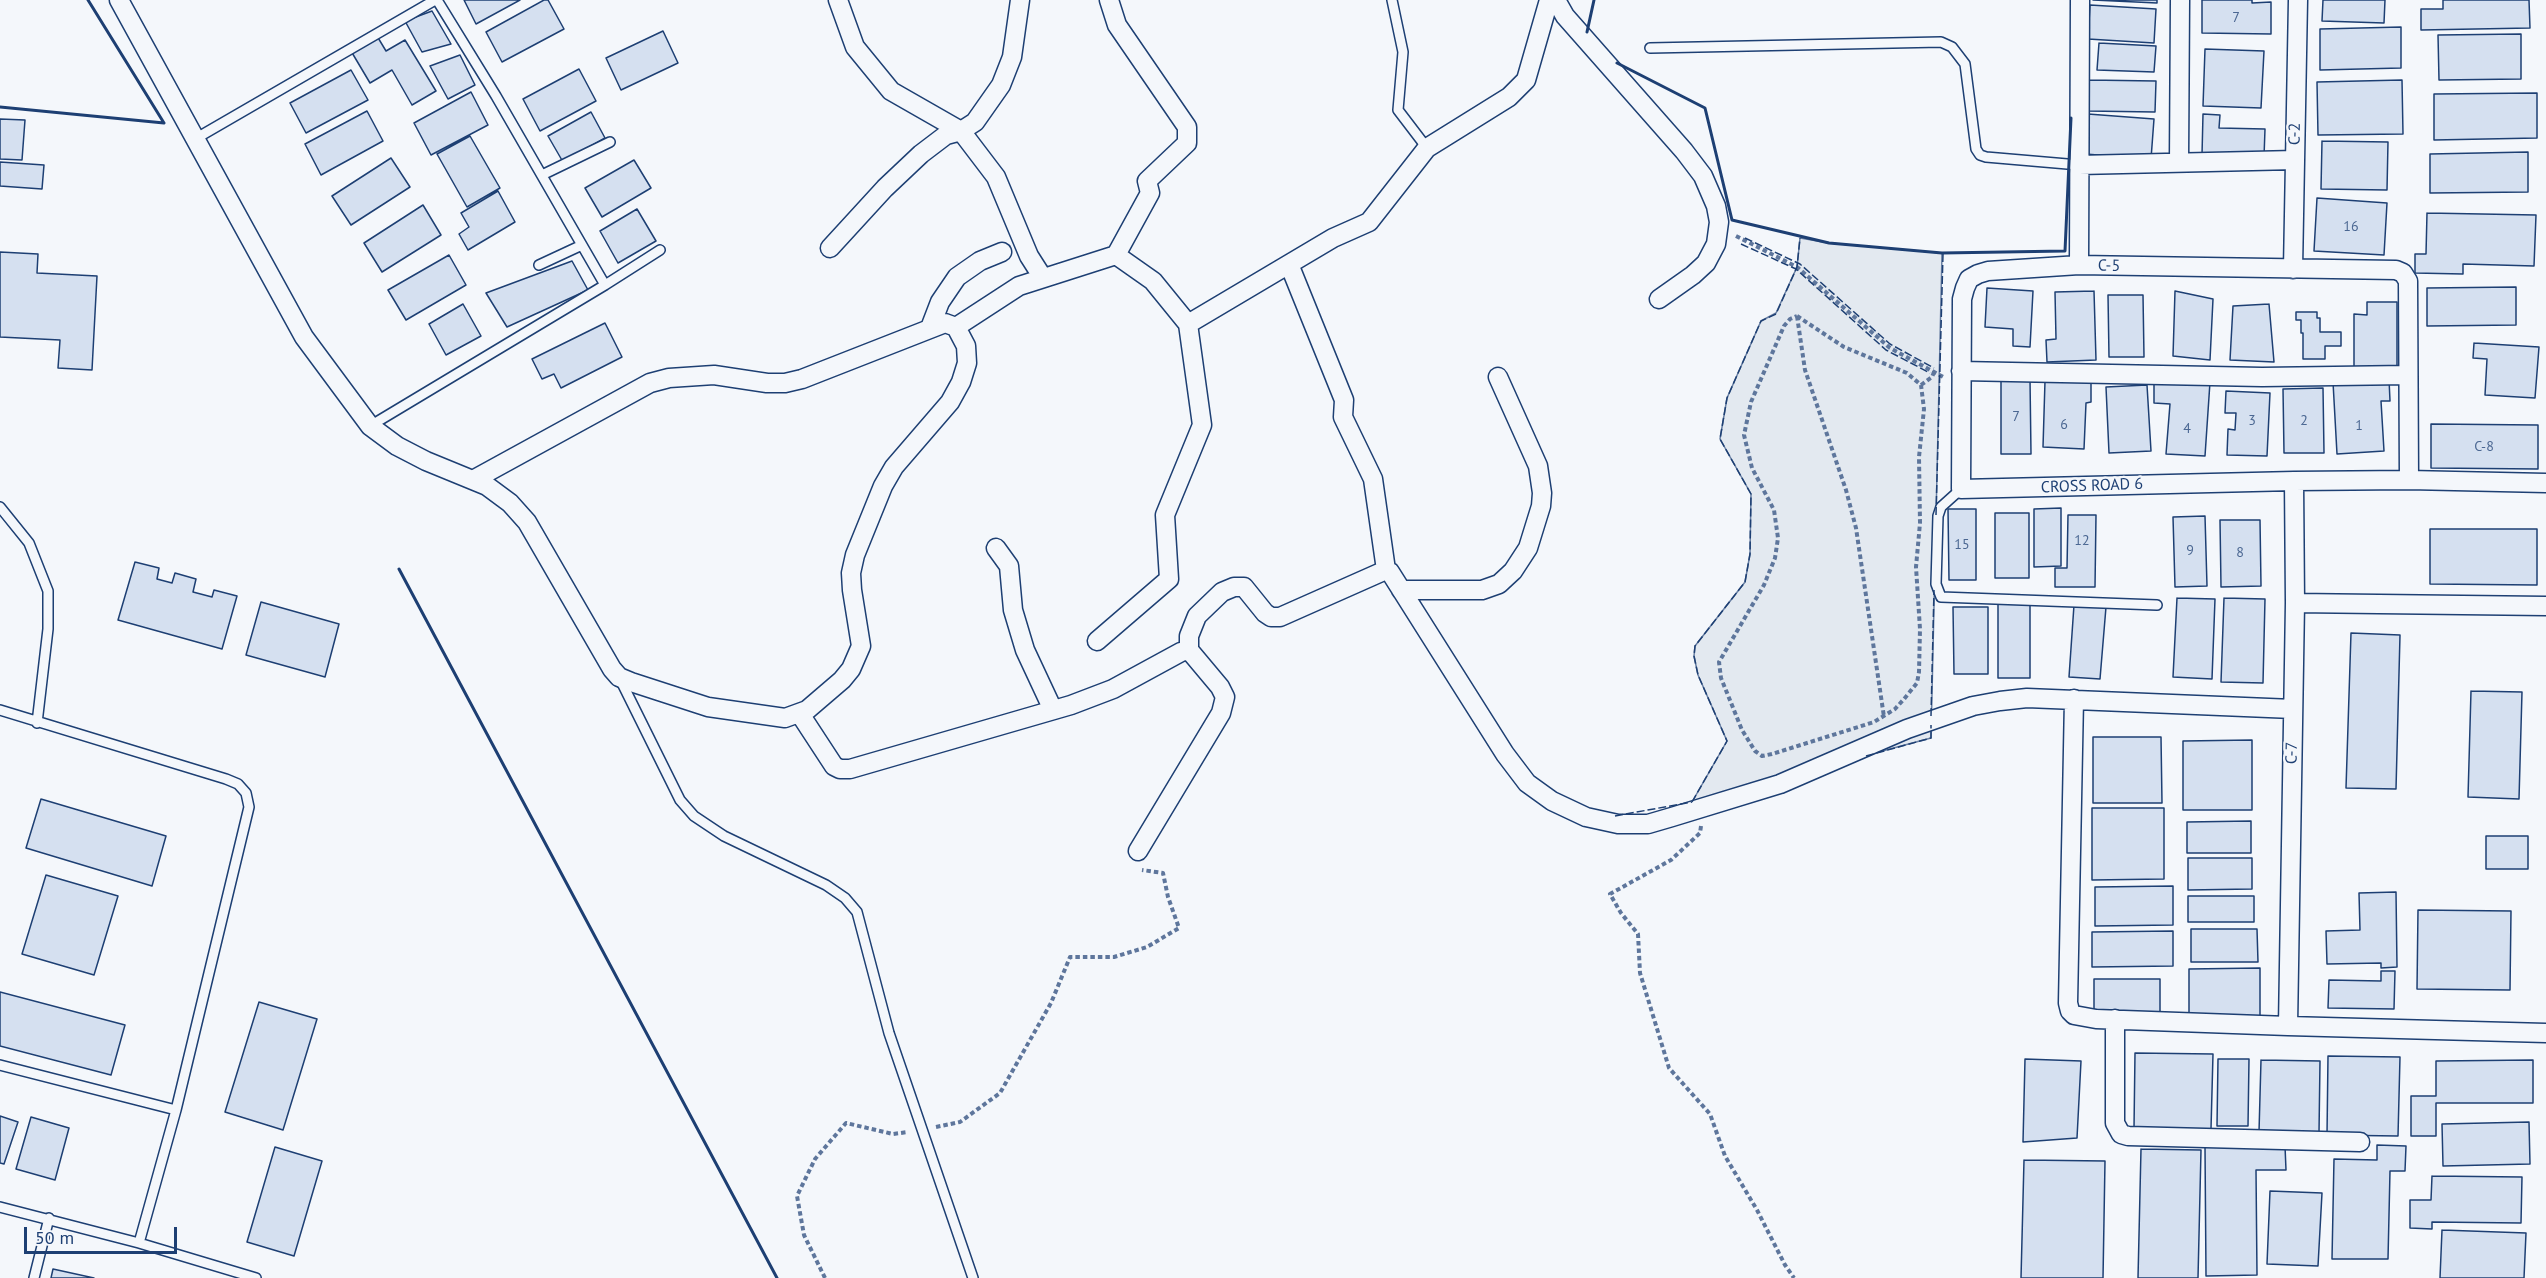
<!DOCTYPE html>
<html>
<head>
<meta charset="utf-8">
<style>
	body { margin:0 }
	#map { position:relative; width:2546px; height:1278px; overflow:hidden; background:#f4f7fb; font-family:"PT Sans",sans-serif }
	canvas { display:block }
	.scale { position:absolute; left:24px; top:1227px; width:153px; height:27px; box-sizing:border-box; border:3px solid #1d3f73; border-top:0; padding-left:8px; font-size:18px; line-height:21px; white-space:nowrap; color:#1d3f73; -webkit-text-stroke:4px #f4f7fb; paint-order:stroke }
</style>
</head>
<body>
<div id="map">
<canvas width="2546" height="1278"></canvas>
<div class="scale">50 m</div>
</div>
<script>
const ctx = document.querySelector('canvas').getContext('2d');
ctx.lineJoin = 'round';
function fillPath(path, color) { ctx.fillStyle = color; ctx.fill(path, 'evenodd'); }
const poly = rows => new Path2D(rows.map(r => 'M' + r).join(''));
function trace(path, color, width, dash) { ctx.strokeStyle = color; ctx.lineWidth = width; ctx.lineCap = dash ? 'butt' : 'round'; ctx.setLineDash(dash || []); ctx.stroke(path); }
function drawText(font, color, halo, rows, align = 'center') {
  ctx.font = font + ' "PT Sans",sans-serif'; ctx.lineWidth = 4.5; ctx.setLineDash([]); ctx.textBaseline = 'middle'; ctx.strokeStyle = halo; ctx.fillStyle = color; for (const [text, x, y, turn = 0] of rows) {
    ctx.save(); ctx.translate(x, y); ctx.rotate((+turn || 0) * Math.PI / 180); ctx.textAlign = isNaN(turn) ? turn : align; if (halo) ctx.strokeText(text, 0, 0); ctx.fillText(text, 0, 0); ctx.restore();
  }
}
const green = poly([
	[1800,238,1829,243,1942,253,1931,738,1692,802,1727,741,1698,675,1694,656,1695,646,1745,582,1750,554,1751,494,1720,439,1727,398,1761,321,1776,313,1797,267,1800,238]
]);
fillPath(green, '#e3e9f0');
trace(green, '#687fa3', 1.5);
const building = poly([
	[464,0,520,0,476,24,464,0],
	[544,0,548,0,564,29,502,62,486,32,544,0],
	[2093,0,2157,0,2157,3,2093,0],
	[2202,0,2252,0,2252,3,2271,2,2271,34,2202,33,2202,0],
	[2323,0,2385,0,2384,23,2322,21,2323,0],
	[2443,0,2529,0,2530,28,2421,30,2421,9,2443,9,2443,0],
	[2090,5,2156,9,2154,43,2088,39,2090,5],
	[432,11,451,44,422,52,405,21,432,11],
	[2401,27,2401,68,2320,70,2320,29,2401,27],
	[663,31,678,63,621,90,606,58,663,31],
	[2521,34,2521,79,2439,80,2438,35,2521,34],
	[377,36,386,51,405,40,436,91,412,105,392,70,370,83,351,51,377,36],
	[2099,43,2156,46,2154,72,2097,70,2099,43],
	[2205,49,2264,51,2261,108,2203,106,2205,49],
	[460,55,475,85,448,99,430,66,460,55],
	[579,69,596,101,540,131,523,99,579,69],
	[351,70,368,100,306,133,290,103,351,70],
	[2088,80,2156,81,2155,112,2087,111,2088,80],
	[2402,80,2403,134,2318,135,2317,82,2402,80],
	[471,92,488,125,431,155,414,123,471,92],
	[2537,93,2537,138,2434,140,2434,94,2537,93],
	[367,111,383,141,321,175,305,144,367,111],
	[591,112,605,138,563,162,548,136,591,112],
	[2088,114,2154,119,2151,159,2085,154,2088,114],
	[2203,114,2220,115,2219,128,2265,129,2264,157,2202,155,2203,114],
	[0,119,25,120,22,160,0,159,0,119],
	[470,136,500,188,467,207,437,154,470,136],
	[2322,141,2388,142,2387,190,2321,189,2322,141],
	[2528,152,2528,192,2430,193,2430,154,2528,152],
	[391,158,410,187,351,225,332,196,391,158],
	[634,160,651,188,602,217,585,188,634,160],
	[0,162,44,165,42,189,0,186,0,162],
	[498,191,515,222,468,250,459,234,469,227,461,213,498,191],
	[2317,198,2387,203,2384,255,2314,251,2317,198],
	[423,205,441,235,382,272,364,243,423,205],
	[637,209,656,241,618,263,600,231,637,209],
	[2427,213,2536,215,2534,266,2463,264,2463,274,2415,273,2415,254,2426,254,2427,213],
	[0,252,38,254,37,273,97,276,92,370,58,368,60,340,0,337,0,252],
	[449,255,466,285,406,320,388,290,449,255],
	[572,261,588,290,507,327,486,293,572,261],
	[2516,287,2516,325,2427,326,2427,288,2516,287],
	[1987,288,2033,291,2030,347,2013,346,2013,329,1985,327,1987,288],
	[2094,291,2096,360,2047,362,2046,340,2056,339,2055,292,2094,291],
	[2175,291,2213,299,2210,360,2173,356,2175,291],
	[2108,295,2143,295,2144,357,2109,357,2108,295],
	[2367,302,2397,302,2397,372,2354,372,2354,314,2367,315,2367,302],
	[463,304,481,336,446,355,429,324,463,304],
	[2269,304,2274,362,2230,360,2233,306,2269,304],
	[2296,312,2317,312,2317,318,2320,318,2320,332,2341,332,2341,346,2325,346,2325,359,2303,359,2303,333,2301,333,2301,320,2296,320,2296,312],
	[605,323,622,357,561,388,554,374,542,379,532,359,605,323],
	[2474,343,2539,347,2535,398,2485,395,2487,359,2473,358,2474,343],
	[2001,379,2030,379,2031,454,2001,454,2001,379],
	[2389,379,2390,401,2381,401,2384,451,2337,454,2333,382,2389,379],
	[2045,381,2091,382,2091,402,2086,403,2084,449,2043,447,2045,381],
	[2154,381,2210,382,2205,456,2166,454,2170,404,2154,403,2154,381],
	[2147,385,2151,451,2109,453,2106,387,2147,385],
	[2323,388,2324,453,2284,453,2283,389,2323,388],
	[2226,391,2270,393,2267,456,2227,455,2228,429,2235,430,2236,413,2225,413,2226,391],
	[2431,424,2538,425,2538,469,2431,468,2431,424],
	[2061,508,2061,566,2034,567,2034,509,2061,508],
	[1948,509,1976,509,1976,580,1949,580,1948,509],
	[1995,513,2029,513,2029,578,1995,578,1995,513],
	[2068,515,2096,515,2095,587,2055,587,2055,568,2067,568,2068,515],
	[2205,516,2207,586,2175,587,2173,517,2205,516],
	[2220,520,2260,520,2261,586,2221,587,2220,520],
	[2430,529,2537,529,2537,585,2430,584,2430,529],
	[135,562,159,568,157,579,172,583,175,573,196,579,193,592,212,597,214,590,237,596,222,649,118,620,135,562],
	[2177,598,2215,599,2212,679,2173,677,2177,598],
	[2224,598,2265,599,2263,683,2221,682,2224,598],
	[261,602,339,624,325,677,246,655,261,602],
	[1998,602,2030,602,2030,678,1998,678,1998,602],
	[2074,605,2106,607,2100,679,2069,677,2074,605],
	[1953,607,1988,607,1988,674,1954,674,1953,607],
	[2351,633,2400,635,2396,789,2346,788,2351,633],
	[2471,691,2522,692,2519,799,2468,797,2471,691],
	[2093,737,2161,737,2162,803,2093,803,2093,737],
	[2252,740,2252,810,2183,810,2183,741,2252,740],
	[41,799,166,836,152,886,26,848,41,799],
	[2092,808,2164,808,2164,879,2092,880,2092,808],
	[2251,821,2251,853,2187,853,2187,822,2251,821],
	[2486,836,2528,836,2528,869,2486,869,2486,836],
	[2188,858,2252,858,2252,889,2188,890,2188,858],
	[46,875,118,896,94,975,22,954,46,875],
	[2173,886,2173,925,2095,926,2095,887,2173,886],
	[2396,892,2397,967,2381,968,2381,963,2327,964,2326,931,2360,930,2359,893,2396,892],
	[2188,896,2254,896,2254,922,2188,922,2188,896],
	[2418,910,2511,911,2510,990,2417,989,2418,910],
	[2191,929,2257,929,2258,962,2191,962,2191,929],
	[2173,931,2173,966,2092,967,2092,932,2173,931],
	[2260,968,2260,1017,2189,1018,2189,969,2260,968],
	[2381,971,2395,971,2394,1009,2328,1008,2329,980,2381,981,2381,971],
	[2094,979,2160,979,2160,1012,2094,1012,2094,979],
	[0,992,125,1025,111,1075,0,1046,0,992],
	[259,1002,317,1019,283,1130,225,1112,259,1002],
	[2135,1053,2213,1054,2211,1129,2134,1128,2135,1053],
	[2328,1056,2400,1057,2398,1136,2327,1135,2328,1056],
	[2025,1059,2081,1061,2077,1138,2023,1142,2025,1059],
	[2218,1059,2249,1059,2248,1126,2217,1126,2218,1059],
	[2261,1060,2320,1061,2319,1133,2259,1132,2261,1060],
	[2533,1060,2533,1103,2436,1103,2436,1136,2411,1136,2411,1096,2436,1096,2436,1061,2533,1060],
	[0,1116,18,1122,4,1164,0,1163,0,1116],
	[31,1117,69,1128,55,1180,16,1169,31,1117],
	[2529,1122,2530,1164,2443,1166,2442,1124,2529,1122],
	[2377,1145,2406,1146,2405,1171,2390,1171,2388,1259,2332,1259,2334,1159,2377,1160,2377,1145],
	[2285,1146,2286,1170,2256,1170,2257,1275,2206,1276,2205,1147,2285,1146],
	[275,1147,322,1161,294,1256,247,1242,275,1147],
	[2141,1149,2201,1150,2198,1278,2138,1278,2141,1149],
	[2024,1160,2105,1161,2103,1278,2021,1278,2024,1160],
	[2432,1176,2522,1177,2521,1223,2432,1222,2432,1229,2410,1228,2410,1200,2431,1200,2432,1176],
	[2270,1191,2322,1193,2318,1266,2267,1264,2270,1191],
	[2442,1230,2526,1233,2524,1278,2440,1278,2442,1230],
	[53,1269,94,1278,51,1278,53,1269]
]);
fillPath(building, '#d5e0f0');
trace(building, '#1d3f73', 1.5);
const lane = poly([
	[1392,0,1403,52,1398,110,1427,148],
	[1650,48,1941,42,1952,47,1965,64,1976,149,1980,155,1986,157,2079,165],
	[195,139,435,0],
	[542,175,610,142],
	[539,265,582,245],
	[605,285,660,250],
	[370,426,605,285,496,96,437,0],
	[1961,489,1941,507,1938,516,1936,584,1941,597,2157,605],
	[0,507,29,543,48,591,48,629,37,723],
	[620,679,680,800,694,816,724,836,826,885,845,898,857,912,889,1033,973,1278],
	[0,710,226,779,238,784,246,793,249,807,176,1110,139,1243],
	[0,1065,176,1110],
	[0,1207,139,1243,256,1278],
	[34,1278,49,1218]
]);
const street = poly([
	[119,0,304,337,370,426,397,446,426,461,487,486,510,503,527,522,612,669,619,677,631,682,708,707,785,718,807,710,842,680,851,669,861,646,852,590,851,573,855,555,883,486,894,467,950,402,961,382,967,363,966,346,956,327,945,323,802,379,785,383,767,383,714,375,669,378,650,383,473,480],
	[838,0,855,47,891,91,961,131,996,177,1029,256,1043,278],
	[1109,0,1117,25,1187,127,1187,143,1147,181,1150,193,1116,255],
	[1556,0,1565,16,1684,151,1703,176,1716,206,1719,222,1716,244,1706,263,1693,275,1659,299],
	[2179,162,2180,0],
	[2079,165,2295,160],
	[830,248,885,188,921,154,946,135,961,131,975,122,1001,85,1012,57,1020,0],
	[1289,264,1344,400,1343,417,1373,479,1386,570,1390,572,1505,754,1527,783,1552,801,1586,817,1618,824,1648,824,1672,817,1780,784,1907,729,1973,706,2000,701,2027,698,2293,709],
	[2079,265,2080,0],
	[2293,269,2298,0],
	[1188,324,1333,238,1369,222,1427,148,1509,97,1526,80,1549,0],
	[956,327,1019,286,1116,255,1153,281,1188,324,1202,425,1165,515,1169,579,1097,641],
	[930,328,940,302,957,277,980,261,1002,252],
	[1961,371,2262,377,2407,375],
	[2409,480,2408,281,2403,273,2396,270,2079,265,1988,271,1978,274,1969,279,1965,288,1962,299,1961,489,2294,481,2409,480,2546,483],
	[996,548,1009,566,1013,610,1025,650,1053,710],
	[1401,590,1482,590,1499,584,1513,571,1528,548,1541,506,1542,493,1538,466,1498,377],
	[2295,603,2546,606],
	[1189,650,1189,636,1197,616,1222,592,1234,587,1244,587,1265,613,1271,617,1280,617,1386,570],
	[2074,699,2068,1003,2070,1011,2074,1015,2096,1019,2288,1026,2546,1033],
	[800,714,834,766,840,769,850,769,1071,705,1113,689,1181,652,1189,650,1220,687,1225,697,1221,713,1138,851],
	[2115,1019,2115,1123,2121,1134,2128,1136,2360,1142],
	[2288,1026,2295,603,2294,481]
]);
trace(lane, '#1d3f73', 12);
trace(street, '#1d3f73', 21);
trace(poly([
	[1736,236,1797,267,1890,348,1945,378],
	[1797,316,1844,347,1907,373,1921,385,1924,409,1919,457,1920,523,1916,567,1920,629,1919,672,1917,683,1904,699,1895,709,1874,722,1772,754,1762,756,1755,751,1742,730,1721,678,1719,662,1764,585,1775,558,1778,538,1774,510,1752,468,1744,435,1751,402,1784,326,1790,319,1797,316],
	[1797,316,1805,370,1846,490,1856,528,1884,717],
	[1921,385,1932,377,1934,372],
	[1701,826,1700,833,1671,860,1610,894,1621,913,1638,934,1640,973,1669,1068,1710,1114,1725,1156,1757,1210,1785,1265,1794,1278],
	[936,1127,960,1122,1000,1093,1051,1003,1070,957,1114,957,1147,947,1179,928,1168,897,1163,873,1142,870],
	[825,1278,804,1235,797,1196,815,1159,846,1123,893,1134,908,1132]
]), '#5e769c', 4, [4.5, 3]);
trace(lane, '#f4f7fb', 9);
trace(street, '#f4f7fb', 18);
trace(poly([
	[1745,238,1800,264,1890,344,1934,368],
	[1741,244,1796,269,1886,350,1930,373],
	[1936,515,1943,254],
	[1931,716,1934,590],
	[1866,756,1931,738,1931,725],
	[1692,802,1727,741,1698,675,1694,656,1695,646,1745,582,1750,554,1751,494,1720,439,1727,398,1761,321,1776,314,1797,267,1800,238],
	[1615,816,1692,802]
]), '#1d3f73', 1.5, [8, 3]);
trace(poly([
	[88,0,164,123],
	[1587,32,1594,0],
	[1617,63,1705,108,1732,220,1829,243,1942,253,2065,251,2071,118],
	[0,107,164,123],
	[399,569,777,1278]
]), '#1d3f73', 3);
drawText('14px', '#4b6792', null, [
	["7",2236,18],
	["16",2351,227],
	["7",2016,417],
	["3",2252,421],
	["2",2304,421],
	["6",2064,425],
	["1",2359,426],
	["4",2187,429],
	["C-8",2484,447],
	["12",2082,541],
	["15",1962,545],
	["9",2190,551],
	["8",2240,553]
]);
drawText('16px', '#1d3f73', '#f4f7fb', [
	["C-2",2295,134,-89],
	["C-5",2109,266,1],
	["CROSS ROAD 6",2092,486,-2],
	["C-7",2292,753,-89]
]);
</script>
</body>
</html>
